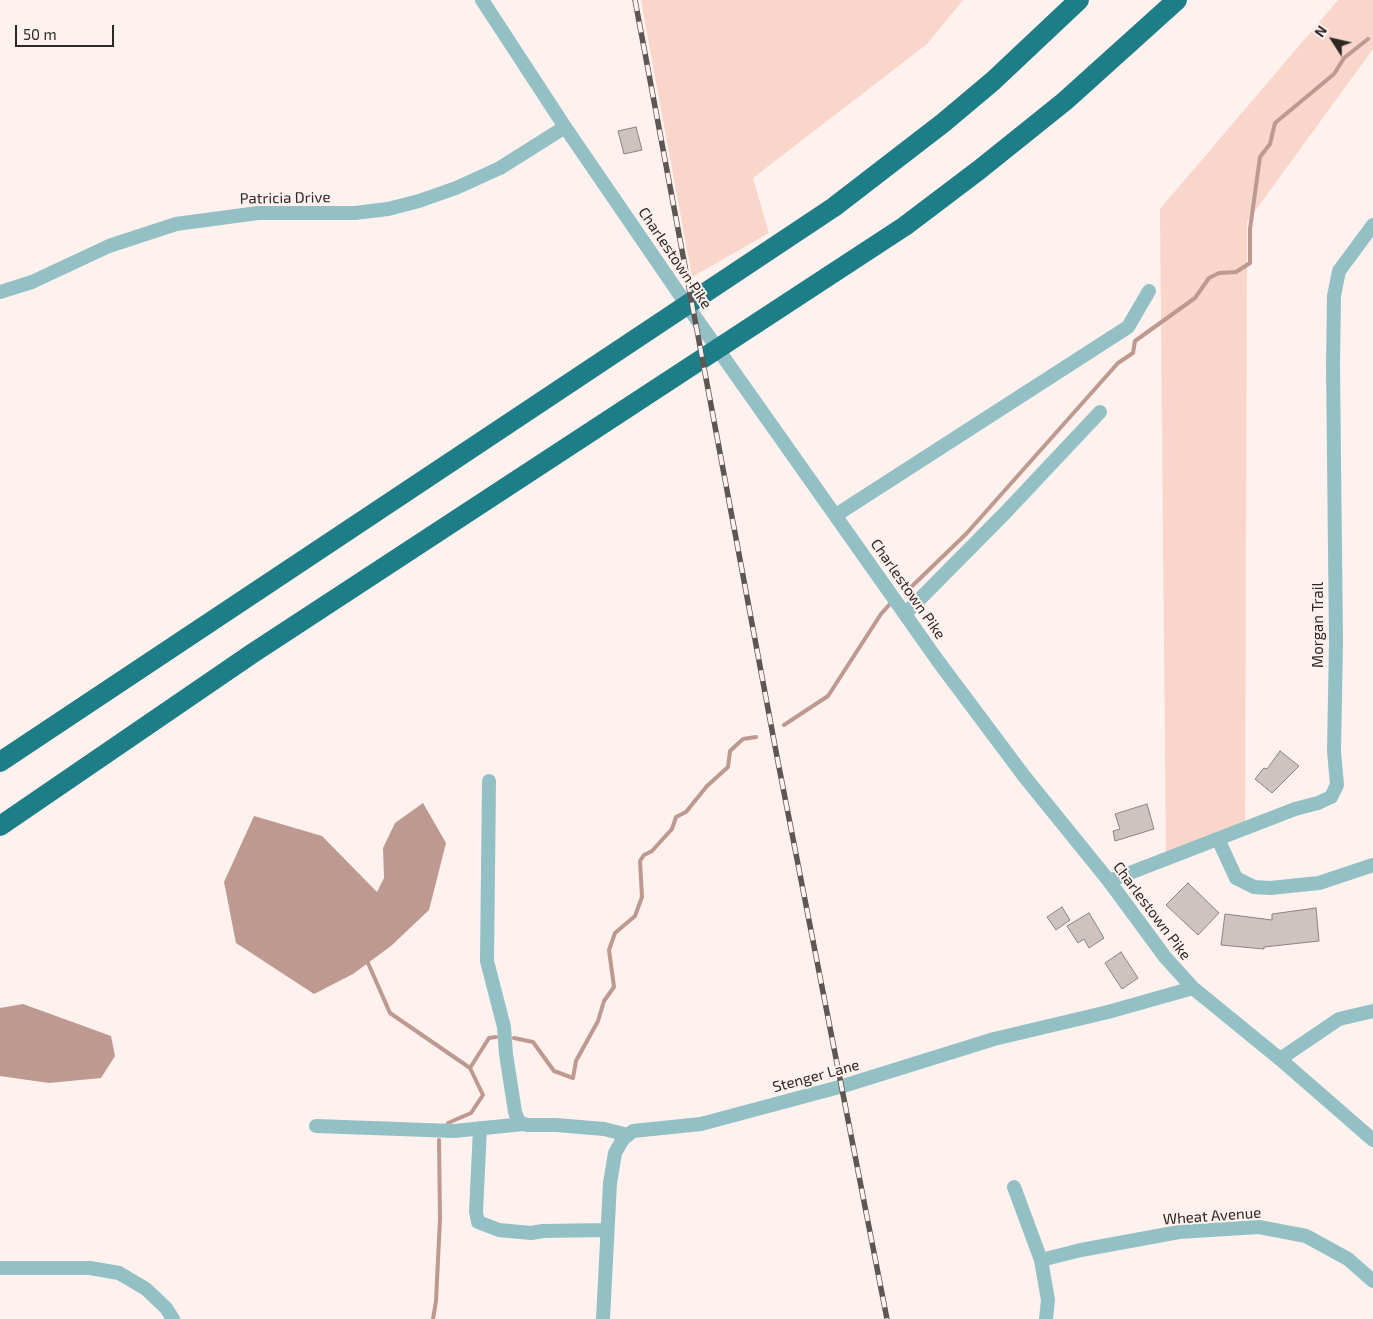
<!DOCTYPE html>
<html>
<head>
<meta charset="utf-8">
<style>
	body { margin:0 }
	#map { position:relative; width:1373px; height:1319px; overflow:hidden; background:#fef1ee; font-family:"Exo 2",sans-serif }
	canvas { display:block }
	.north { position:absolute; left:1308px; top:15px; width:50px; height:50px; -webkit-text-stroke:4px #fef1ee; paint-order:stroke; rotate:305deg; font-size:14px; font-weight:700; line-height:20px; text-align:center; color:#2c2826 }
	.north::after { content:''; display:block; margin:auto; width:18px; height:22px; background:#2c2826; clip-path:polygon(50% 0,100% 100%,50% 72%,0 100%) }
	.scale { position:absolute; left:15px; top:25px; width:99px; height:22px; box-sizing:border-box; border:2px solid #2c2826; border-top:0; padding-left:6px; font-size:15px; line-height:18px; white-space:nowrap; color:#2c2826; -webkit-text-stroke:4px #fef1ee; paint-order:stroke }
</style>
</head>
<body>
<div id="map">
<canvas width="1373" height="1319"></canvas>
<div class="north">N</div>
<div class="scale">50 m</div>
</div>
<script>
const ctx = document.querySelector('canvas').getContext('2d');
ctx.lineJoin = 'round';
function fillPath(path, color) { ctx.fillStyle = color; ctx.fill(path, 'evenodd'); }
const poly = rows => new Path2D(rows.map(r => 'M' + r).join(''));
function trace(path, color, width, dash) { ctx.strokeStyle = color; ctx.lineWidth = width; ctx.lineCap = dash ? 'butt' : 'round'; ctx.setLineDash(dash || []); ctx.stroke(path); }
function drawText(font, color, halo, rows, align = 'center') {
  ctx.font = font + ' "Exo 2",sans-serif'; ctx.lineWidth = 4; ctx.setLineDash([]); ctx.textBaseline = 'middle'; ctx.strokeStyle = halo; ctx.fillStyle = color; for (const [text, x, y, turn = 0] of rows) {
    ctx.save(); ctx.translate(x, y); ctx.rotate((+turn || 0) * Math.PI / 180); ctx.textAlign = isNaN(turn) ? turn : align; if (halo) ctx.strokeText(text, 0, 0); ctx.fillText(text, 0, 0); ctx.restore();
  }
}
fillPath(poly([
	[641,0,963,0,927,44,753,178,769,233,692,277],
	[1338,0,1373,0,1373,49,1247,222,1245,829,1166,859,1160,209]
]), '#f9d5ca');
fillPath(poly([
	[423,803,446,843,429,910,391,946,353,974,314,994,236,943,224,882,254,816,322,836,377,892,384,878,383,848,395,823],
	[23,1004,111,1036,115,1056,101,1078,49,1083,0,1076,0,1008]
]), '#be998f');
trace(poly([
	[907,591,966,534,1118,363,1133,353,1135,341,1195,298,1209,278,1219,273,1236,272,1250,263,1250,229,1260,157,1270,144,1275,123,1334,74,1344,58,1368,39],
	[784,725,828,696,881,614,890,604],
	[368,963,390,1013,470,1068],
	[514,1038,533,1042,554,1071,573,1078,576,1061,598,1021,604,1001,614,987,609,950,615,933,635,916,642,897,640,861,644,855,652,851,672,829,676,817,686,812,707,786,728,767,730,751,743,739,756,737],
	[448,1123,471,1113,483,1095,470,1068,489,1038,496,1037],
	[433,1319,436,1301,440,1219,439,1140]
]), '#be998f', 4);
const building = poly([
	[636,127,642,150,624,154,618,131,636,127],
	[1280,751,1299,766,1272,793,1255,779,1264,768,1267,769,1280,751],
	[1147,804,1154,829,1115,841,1113,831,1120,829,1115,814,1147,804],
	[1188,883,1219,913,1198,935,1166,905,1188,883],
	[1062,907,1070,920,1056,930,1047,917,1062,907],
	[1316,908,1319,941,1264,947,1264,949,1221,945,1225,914,1272,920,1272,914,1316,908],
	[1089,913,1104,938,1089,948,1084,939,1078,943,1067,926,1089,913],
	[1121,952,1138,978,1122,989,1105,963,1121,952]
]);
fillPath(building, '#cfc3bf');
trace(building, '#8d827f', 1);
trace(poly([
	[482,0,565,127,693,314,938,661,1024,776,1109,881,1165,957,1193,988,1280,1059,1373,1140],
	[0,292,32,282,109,246,176,224,258,213,355,213,388,209,419,201,456,188,500,168,565,127],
	[836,515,1128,327,1149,291],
	[905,614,1005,513,1100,412],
	[489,781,487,961,504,1027,506,1054,515,1112,519,1122,527,1125,556,1125,604,1129,628,1135],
	[1218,839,1236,878,1254,887,1270,888,1319,883,1373,865],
	[1109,881,1295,809,1318,803,1331,797,1337,785,1334,751,1336,642,1333,365,1334,296,1339,271,1373,225],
	[1280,1059,1339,1019,1373,1011],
	[316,1126,454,1131,524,1124],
	[480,1128,476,1212,478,1222,499,1230,531,1233,543,1231,606,1230],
	[1014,1187,1041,1260,1048,1300,1046,1319],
	[1041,1260,1081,1250,1179,1232,1259,1227,1306,1236,1348,1259,1373,1281],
	[0,1268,90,1268,119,1273,146,1289,166,1308,173,1319],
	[603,1319,610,1183,615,1153,623,1139,633,1131,701,1124,843,1086,994,1039,1108,1012,1193,988]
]), '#93c0c5', 14);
trace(poly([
	[0,762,834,207,943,123,993,81,1079,0],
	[0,826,253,653,905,226,979,170,1065,101,1177,0]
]), '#1e7e88', 20);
const rail = poly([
	[635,0,778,762,887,1319]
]);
trace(rail, '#5c5654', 5.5);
trace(rail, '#fef1ee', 4, [11]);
drawText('15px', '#2c2826', '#fef1ee', [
	["Patricia Drive",285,198,-1],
	["Charlestown Pike",675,258,56],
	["Charlestown Pike",908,589,55],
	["Morgan Trail",1318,625,-90],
	["Charlestown Pike",1152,911,53],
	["Stenger Lane",816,1076,-15],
	["Wheat Avenue",1212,1216,-4]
]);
</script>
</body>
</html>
